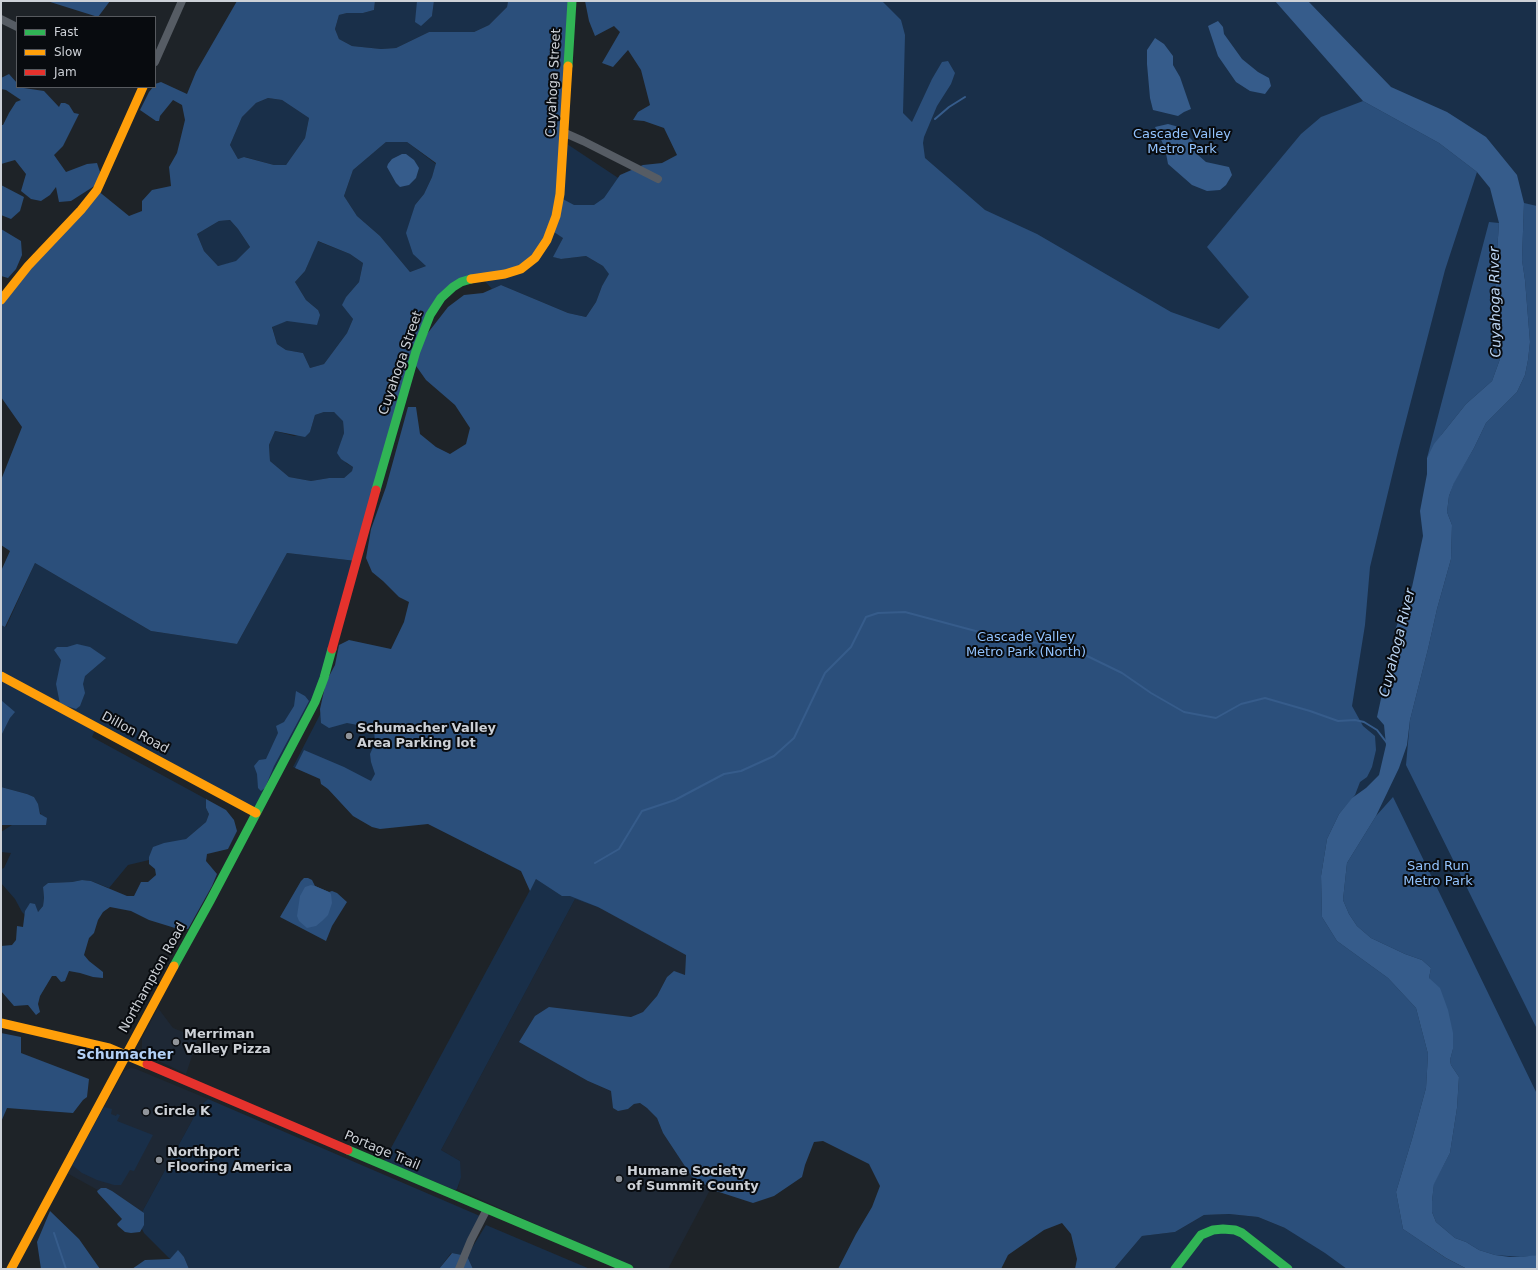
<!DOCTYPE html>
<html>
<head>
<meta charset="utf-8">
<style>
	body { margin:0 }
	#map { position:relative; width:1538px; height:1270px; overflow:hidden; background:#1e2328; font-family:"DejaVu Sans",sans-serif }
	canvas { display:block }
	.frame { position:absolute; inset:0; border:2px solid #cdd1d7; pointer-events:none }
	.legend { position:absolute; left:16px; top:16px; width:140px; height:72px; box-sizing:border-box; background:#080b0f; border:1px solid #575a5f; margin:0; padding:5px 7px; list-style:none; font-size:12px; color:#cdd1d7 }
	.legend li { display:flex; align-items:center; gap:8px; height:20px }
	.legend b { width:20px; border:1px solid #575a5f }
</style>
</head>
<body>
<div id="map">
<canvas width="1538" height="1270"></canvas>
<div class="frame"></div>
<ul class="legend">
<li><b style="height:5px;background:#30b455"></b>Fast</li>
<li><b style="height:5px;background:#ff9f0a"></b>Slow</li>
<li><b style="height:5px;background:#e5322d"></b>Jam</li>
</ul>
</div>
<script>
const ctx = document.querySelector('canvas').getContext('2d');
ctx.lineJoin = 'round';
function fillPath(path, color) { ctx.fillStyle = color; ctx.fill(path, 'evenodd'); }
const poly = rows => new Path2D(rows.map(r => 'M' + r).join(''));
function trace(path, color, width, dash) { ctx.strokeStyle = color; ctx.lineWidth = width; ctx.lineCap = dash ? 'butt' : 'round'; ctx.setLineDash(dash || []); ctx.stroke(path); }
function drawText(font, color, halo, rows, align = 'center') {
  ctx.font = font + ' "DejaVu Sans",sans-serif'; ctx.lineWidth = 4; ctx.setLineDash([]); ctx.textBaseline = 'middle'; ctx.strokeStyle = halo; ctx.fillStyle = color; for (const [text, x, y, turn = 0] of rows) {
    ctx.save(); ctx.translate(x, y); ctx.rotate((+turn || 0) * Math.PI / 180); ctx.textAlign = isNaN(turn) ? turn : align; if (halo) ctx.strokeText(text, 0, 0); ctx.fillText(text, 0, 0); ctx.restore();
  }
}
fillPath(poly([
	[578,896,686,954,685,975,673,972,667,977,657,996,643,1012,631,1017,593,1013,588,1081,611,1091,628,1109,634,1104,640,1103,647,1108,657,1118,663,1133,692,1177,711,1188,668,1269,636,1269,457,1189,459,1186,460,1161,441,1150,575,899],
	[158,1008,173,1028,198,1038,186,1074,146,1055,142,1049,142,1038],
	[131,1068,136,1069,208,1099,200,1106,141,1214,67,1173,124,1071]
]), '#1e2835');
fillPath(poly([
	[375,1,417,1,417,5,432,16,434,1,508,1,507,7,489,25,474,32,429,32,396,48,381,49,352,46,339,39,335,29,339,15,347,13,363,13,374,10],
	[860,1,1537,1,1537,1267,1283,1217,699,944,575,899,441,1150,460,1161,461,1177,457,1189,455,1190,384,1161,536,879,431,825,293,767,326,703,543,808,753,357,563,238,554,257,561,259,586,256,603,266,610,274,602,286,596,302,586,317,568,313,501,285,492,289,481,277,564,142,772,280],
	[268,98,282,100,309,118,305,138,286,165,274,165,245,157,238,159,230,145,242,117,256,103],
	[386,142,407,142,436,164,432,177,424,194,415,205,412,216,426,266,410,272,380,236,357,216,344,196,353,170],
	[230,220,238,229,250,247,236,262,218,266,204,251,197,234,219,221],
	[317,241,350,254,363,263,359,282,346,297,343,305,353,319,347,333,324,364,310,368,303,353,286,350,277,344,272,326,318,310,306,300,295,282,305,271],
	[324,412,334,412,343,420,344,433,340,446,346,463,353,467,352,471,344,478,329,478,311,481,289,477,270,461,269,445,275,431,294,436,310,432,315,415],
	[287,553,356,561,324,678,256,813,96,728,92,737,206,799,206,808,209,814,206,822,186,839,177,842,149,857,149,860,128,865,109,888,91,881,82,880,72,882,48,883,43,887,44,898,43,906,38,912,25,911,25,915,22,912,15,899,1,883,1,869,4,868,11,853,1,852,1,832,12,825,45,825,34,797,27,794,1,787,1,736,10,718,14,712,1,700,1,625,6,627,35,563,151,631,237,644],
	[208,1099,480,1216,462,1255,451,1253,439,1269,189,1269,184,1257,178,1251,170,1259,144,1233,141,1227,141,1214,200,1106],
	[104,1107,112,1109,111,1114,116,1116,117,1114,120,1115,117,1121,153,1135,134,1171,130,1170,121,1185,114,1185,97,1180,82,1173,72,1165],
	[1229,1214,1258,1217,1285,1228,1289,1226,1349,1269,1114,1269,1142,1236,1175,1232,1204,1215],
	[486,1225,590,1269,473,1269,467,1256]
]), '#192f49');
fillPath(poly([
	[47,1,110,1,98,17],
	[237,1,375,1,374,10,363,13,347,13,339,15,335,29,339,39,352,46,381,49,396,48,429,32,474,32,489,25,507,7,508,1,572,1,559,197,574,205,594,205,604,198,620,175,643,165,662,163,677,155,664,128,644,121,633,120,638,112,650,105,641,70,628,50,613,67,602,63,620,32,614,26,595,36,589,21,585,1,882,1,901,20,905,35,903,113,912,122,932,79,942,62,948,61,955,73,951,84,937,106,924,137,923,143,925,158,985,210,1037,234,1171,312,1219,329,1249,297,1207,247,1301,134,1321,117,1363,101,1439,143,1477,172,1445,270,1398,451,1370,567,1365,625,1352,706,1363,726,1375,736,1376,750,1372,767,1367,777,1360,782,1355,795,1339,814,1327,839,1321,876,1322,917,1337,941,1388,978,1416,1008,1428,1054,1426,1088,1412,1139,1396,1192,1403,1229,1446,1258,1467,1269,1347,1269,1325,1253,1285,1228,1258,1217,1229,1214,1204,1215,1175,1232,1142,1236,1114,1269,1075,1269,1077,1259,1071,1234,1062,1223,1044,1230,1008,1255,1001,1269,838,1269,856,1234,872,1207,880,1186,869,1164,823,1141,814,1142,805,1165,802,1177,774,1196,753,1203,716,1191,692,1177,663,1133,657,1118,647,1108,640,1103,634,1104,628,1109,618,1111,613,1108,611,1091,588,1081,519,1042,535,1016,549,1007,631,1017,643,1012,657,996,667,977,674,971,685,975,686,955,598,907,570,896,562,896,536,879,530,891,521,871,428,824,380,829,372,827,353,816,328,789,321,784,320,779,295,768,304,750,344,767,371,781,375,774,371,762,370,754,375,743,374,728,347,723,329,728,321,723,320,709,326,682,335,665,339,645,349,640,391,649,404,622,409,602,399,597,383,581,372,572,366,558,371,529,386,487,408,407,416,407,420,434,436,447,450,454,466,444,470,428,455,405,426,380,414,363,427,334,448,307,464,295,483,293,501,285,568,313,586,317,596,302,602,286,609,274,603,266,586,256,561,259,553,257,563,238,551,230,540,251,529,264,513,272,470,279,461,282,447,292,430,315,416,351,401,400,356,561,287,553,237,644,151,631,35,563,5,627,1,625,1,571,10,551,1,545,1,480,22,427,1,397,1,300,28,266,81,210,97,190,129,216,142,211,142,201,152,190,171,186,169,167,177,153,185,120,182,105,173,100,160,116,159,121,156,121,140,110,149,92,153,87,155,87,155,84,161,82,187,94,196,72],
	[268,98,282,100,309,118,305,138,286,165,274,165,244,157,238,159,230,145,242,117,256,103],
	[386,142,407,142,436,163,432,177,424,194,415,205,406,233,413,254,426,266,410,272,380,236,357,216,344,196,353,170],
	[230,220,238,229,250,247,236,261,218,266,204,251,197,234,219,221],
	[318,241,350,254,363,263,359,282,346,297,342,305,353,319,347,333,324,364,310,368,303,353,286,350,277,344,272,327,287,321,317,325,320,315,318,310,306,300,295,282,305,271],
	[324,412,334,412,343,421,344,433,337,453,341,459,353,467,352,471,344,478,329,478,311,481,289,477,270,461,269,445,275,431,305,437,310,432,315,415],
	[417,1,434,1,432,16,421,26,415,22],
	[9,74,17,83,17,87,44,91,59,107,61,103,65,103,69,105,74,113,79,114,63,146,54,155,66,172,87,164,97,163,100,172,96,185,71,201,59,202,56,187,50,195,41,201,31,199,21,191,26,174,15,160,1,164,1,125,3,125,9,113,16,102,21,100,6,90,1,89,1,78],
	[1,185,24,197,20,211,11,219,1,215],
	[1524,203,1537,206,1537,1029,1406,765,1410,720,1428,649,1437,609,1451,559,1452,525,1447,512,1449,496,1454,482,1474,448,1486,423,1517,392,1525,375,1528,360,1530,342,1525,280,1522,260],
	[1489,222,1499,223,1495,282,1498,310,1496,333,1500,359,1492,381,1466,404,1442,434,1427,458],
	[1,229,21,241,22,255,16,269,8,278,1,276],
	[77,644,90,647,106,658,85,676,83,684,85,693,80,706,76,709,60,704,56,684,61,660,54,650,57,647,67,647],
	[296,691,305,696,309,701,274,766,265,788,261,791,258,788,257,774,254,766,259,760,266,759,278,733,276,726,284,722,294,706],
	[1,700,15,712,10,718,1,736],
	[1,787,27,794,34,797,38,804,40,814,47,818,46,825,1,825],
	[1393,797,1537,1094,1537,1255,1533,1256,1521,1257,1495,1255,1479,1250,1466,1242,1455,1238,1436,1222,1432,1212,1432,1201,1434,1183,1450,1153,1457,1108,1459,1077,1451,1065,1450,1060,1453,1049,1429,978,1431,968,1422,960,1405,954,1371,938,1357,926,1349,914,1343,900,1347,863,1376,816],
	[206,799,226,810,234,820,237,831,228,849,207,854,206,861,217,874,212,886,188,929,175,928,149,920,131,911,110,907,103,912,98,920,94,933,89,938,84,955,89,961,103,972,103,978,93,977,80,973,69,971,65,981,61,982,56,976,52,976,40,996,38,1004,40,1012,36,1015,28,1005,14,1006,1,991,1,946,12,945,16,940,17,926,23,927,25,911,30,903,35,904,38,912,43,906,44,898,43,887,48,883,72,882,82,880,91,881,127,896,134,896,141,882,148,882,156,875,155,869,149,864,149,857,153,847,164,843,186,839,206,822,209,814,206,808],
	[304,878,308,878,312,880,315,886,329,892,332,891,337,893,347,902,332,926,326,941,280,917,301,881],
	[1,1033,21,1037,21,1053,89,1079,87,1097,83,1100,73,1113,7,1108,1,1122],
	[101,1188,106,1188,112,1191,144,1213,144,1225,140,1232,131,1233,125,1232,118,1226,117,1224,122,1219,98,1193,97,1191],
	[50,1211,79,1239,100,1269,41,1269,37,1242],
	[178,1250,184,1257,189,1269,132,1269,145,1260,170,1259],
	[452,1253,467,1256,473,1269,439,1269]
]), '#2b4f7b');
fillPath(poly([
	[1275,1,1308,1,1391,87,1447,112,1486,137,1517,175,1524,203,1522,260,1525,280,1530,342,1528,360,1525,375,1517,392,1486,423,1474,448,1454,483,1449,496,1447,512,1452,525,1451,559,1437,609,1428,649,1410,720,1407,745,1399,768,1376,816,1347,863,1343,900,1349,914,1357,926,1371,938,1405,954,1422,960,1431,968,1429,978,1440,988,1448,1010,1453,1033,1453,1049,1450,1060,1451,1065,1459,1077,1457,1108,1450,1153,1434,1184,1432,1201,1432,1212,1436,1222,1455,1238,1466,1242,1479,1250,1495,1255,1510,1257,1521,1257,1537,1255,1537,1269,1467,1269,1446,1258,1403,1229,1396,1192,1412,1139,1426,1088,1428,1054,1416,1008,1388,978,1337,941,1322,917,1321,876,1327,839,1339,814,1352,798,1366,788,1379,775,1386,745,1384,725,1377,717,1382,694,1392,660,1395,630,1412,587,1423,536,1420,511,1427,474,1427,458,1434,444,1466,404,1492,381,1500,359,1496,333,1498,310,1495,282,1499,223,1490,188,1477,172,1439,143,1363,101],
	[1218,21,1223,27,1224,34,1242,59,1258,72,1269,78,1271,86,1265,94,1250,91,1236,82,1218,56,1208,26],
	[1155,38,1164,44,1173,56,1173,65,1180,77,1191,109,1184,112,1178,116,1153,110,1150,98,1147,64,1147,50],
	[1168,124,1179,127,1192,140,1198,155,1206,162,1229,167,1232,175,1226,185,1220,190,1207,191,1192,185,1168,164,1165,148,1155,127],
	[402,154,406,154,414,160,419,168,416,178,409,185,400,187,396,183,387,167,388,164,392,159],
	[311,885,315,886,329,892,331,894,332,903,328,915,322,921,316,926,307,928,299,921,297,916,300,896,305,887]
]), '#365c8b');
trace(poly([
	[935,119,949,107,965,97],
	[595,863,619,849,642,811,675,800,724,774,741,771,774,756,794,738,825,673,851,647,866,617,878,613,905,612,1009,640,1052,644,1081,653,1122,673,1151,693,1184,712,1216,718,1241,704,1265,698,1310,711,1338,721,1355,720,1364,722,1377,730,1387,743],
	[54,1233,66,1269]
]), '#365c8b', 2);
trace(poly([
	[1,19,17,27],
	[155,62,182,1],
	[565,133,583,141,658,179],
	[459,1269,471,1240,487,1209]
]), '#565c64', 8);
trace(poly([
	[568,66,572,1],
	[376,490,416,351,430,315,441,298,453,287,461,282,471,279],
	[174,966,210,901,315,702,324,678,332,649],
	[348,1150,629,1269],
	[1175,1269,1201,1235,1213,1230,1223,1229,1235,1230,1242,1233,1288,1269]
]), '#30b455', 9);
trace(poly([
	[471,279,505,274,521,269,535,258,547,240,556,216,560,194,568,66],
	[1,300,28,266,81,210,97,190,143,87],
	[1,676,256,813],
	[1,1023,109,1048,147,1064],
	[11,1269,174,966]
]), '#ff9f0a', 9);
trace(poly([
	[332,649,376,490],
	[147,1064,348,1150]
]), '#e5322d', 9);
for (const [x, y, r, color] of [
	[349,736,4,"#90949a"],
	[176,1042,4,"#90949a"],
	[146,1112,4,"#90949a"],
	[159,1160,4,"#90949a"],
	[619,1179,4,"#90949a"]
]) { const dot = new Path2D(); dot.arc(x, y, r, 0, 2 * Math.PI); ctx.fillStyle = color; ctx.fill(dot); trace(dot, '#080b0f', 1.5); }
drawText('13px', '#cdd1d7', '#080b0f', [
	["Cuyahoga Street",554,83,-87],
	["Cuyahoga Street",401,363,-71],
	["Dillon Road",135,733,28],
	["Northampton Road",153,978,-61],
	["Portage Trail",382,1151,23]
]);
drawText('13px', '#92c3fe', '#080b0f', [
	["Cascade Valley",1182,135],
	["Metro Park",1182,150],
	["Cascade Valley",1026,638],
	["Metro Park (North)",1026,653],
	["Sand Run",1438,867],
	["Metro Park",1438,882]
]);
drawText('bold 13px', '#cdd1d7', '#080b0f', [
	["Schumacher Valley",357,729],
	["Area Parking lot",357,744],
	["Merriman",184,1035],
	["Valley Pizza",184,1050],
	["Circle K",154,1112],
	["Northport",167,1153],
	["Flooring America",167,1168],
	["Humane Society",627,1172],
	["of Summit County",627,1187]
], 'left');
drawText('italic 14px', '#bbd4f2', '#080b0f', [
	["Cuyahoga River",1496,302,-91],
	["Cuyahoga River",1398,643,-76]
]);
drawText('bold 14px', '#b2cff4', '#080b0f', [
	["Schumacher",125,1055]
]);
</script>
</body>
</html>
